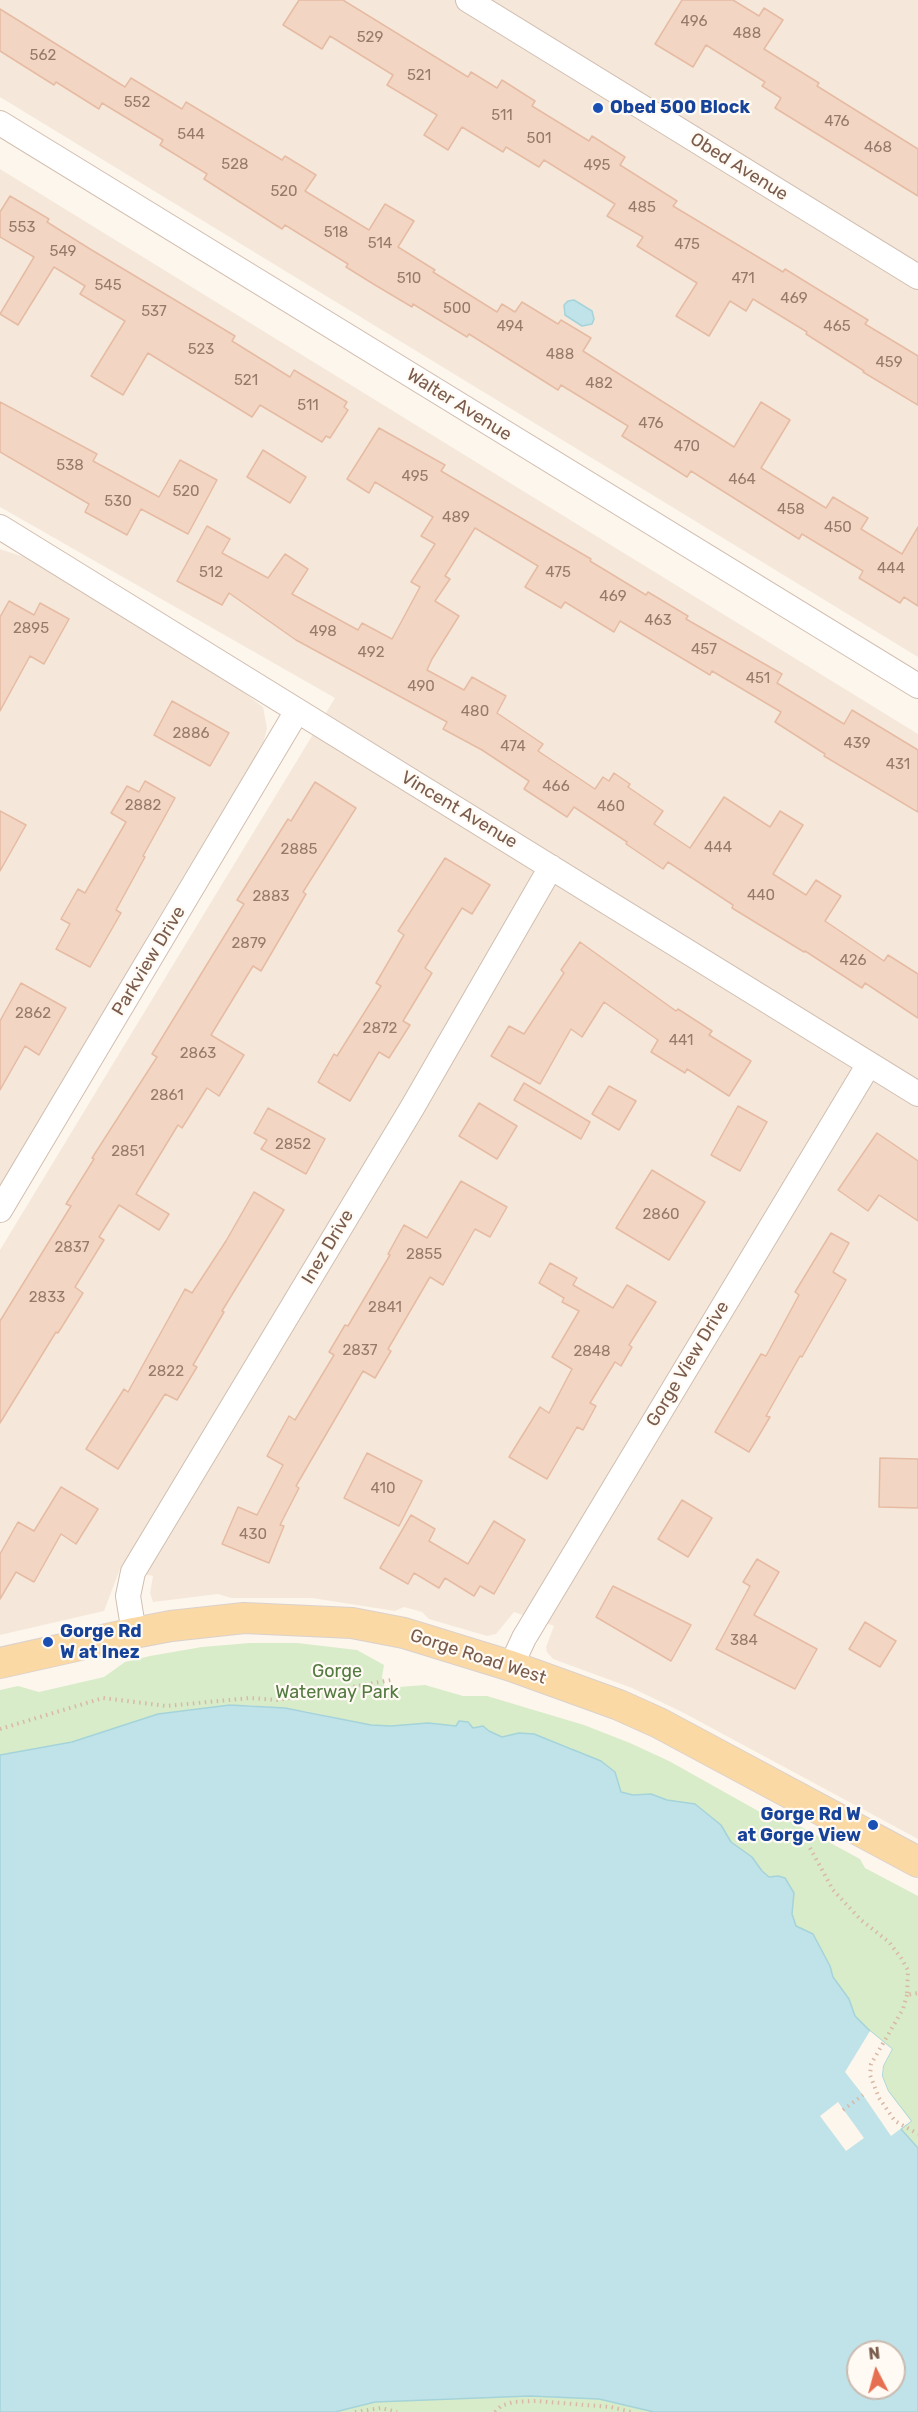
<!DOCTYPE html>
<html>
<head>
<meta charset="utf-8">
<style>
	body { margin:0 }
	#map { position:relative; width:918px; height:2412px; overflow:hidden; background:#fdf6ec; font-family:Rubik,sans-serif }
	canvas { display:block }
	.north { position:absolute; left:846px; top:2340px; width:60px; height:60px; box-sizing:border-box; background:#fffaf3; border:2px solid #cabbb1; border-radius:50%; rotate:354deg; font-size:16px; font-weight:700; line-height:24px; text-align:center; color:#7a5c4d }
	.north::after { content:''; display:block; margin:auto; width:21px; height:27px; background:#e76f51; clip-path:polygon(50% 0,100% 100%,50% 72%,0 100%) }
</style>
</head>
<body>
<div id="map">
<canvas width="918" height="2412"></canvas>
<div class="north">N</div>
</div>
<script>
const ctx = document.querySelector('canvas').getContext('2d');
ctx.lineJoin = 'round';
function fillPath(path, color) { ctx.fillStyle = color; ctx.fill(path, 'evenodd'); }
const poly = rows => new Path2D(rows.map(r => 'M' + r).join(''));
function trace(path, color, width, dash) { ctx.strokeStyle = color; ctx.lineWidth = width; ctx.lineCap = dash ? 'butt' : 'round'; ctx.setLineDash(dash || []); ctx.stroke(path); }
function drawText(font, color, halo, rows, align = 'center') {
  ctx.font = font + ' Rubik,sans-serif'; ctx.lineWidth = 4.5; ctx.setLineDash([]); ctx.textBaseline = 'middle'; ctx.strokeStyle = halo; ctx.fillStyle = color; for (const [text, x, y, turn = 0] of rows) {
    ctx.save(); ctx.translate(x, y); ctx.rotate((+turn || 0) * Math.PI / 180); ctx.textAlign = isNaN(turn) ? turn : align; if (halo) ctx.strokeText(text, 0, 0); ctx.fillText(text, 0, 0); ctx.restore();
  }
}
fillPath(poly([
	[0,0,918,0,918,657,0,97],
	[0,169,918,734,918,1839,682,1712,632,1688,553,1659,547,1652,546,1647,554,1626,514,1612,496,1634,487,1636,429,1619,422,1612,404,1607,395,1611,312,1598,231,1598,218,1594,153,1602,150,1593,153,1576,120,1569,104,1611,0,1635,0,1250,335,698,0,507],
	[0,549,24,557,239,689,263,707,267,728,263,744,154,925,0,1195]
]), '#f5e8da');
fillPath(poly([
	[250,1643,297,1643,357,1650,384,1665,382,1677,385,1688,425,1685,463,1696,487,1696,584,1725,630,1743,669,1761,760,1812,770,1810,860,1859,865,1868,918,1896,918,2148,900,2129,911,2121,888,2091,882,2076,883,2066,892,2049,870,2031,855,2016,849,1999,833,1977,830,1966,813,1934,796,1926,792,1914,794,1893,778,1876,769,1877,762,1871,752,1857,731,1842,721,1825,695,1804,666,1800,651,1794,633,1795,621,1792,571,1748,534,1734,519,1733,502,1737,489,1731,483,1726,473,1728,428,1723,391,1726,371,1725,305,1711,248,1705,158,1714,72,1742,0,1755,0,1690,18,1686,39,1692,104,1677,125,1662,150,1656,202,1647],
	[530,2396,599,2399,654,2412,335,2412,375,2402]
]), '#d8ecc9');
const water = poly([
	[574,300,592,311,594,319,592,324,582,326,565,315,564,305,568,301,574,300],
	[230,1705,285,1708,371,1725,391,1726,428,1723,456,1726,459,1721,468,1722,473,1728,483,1726,489,1731,502,1737,519,1733,534,1734,601,1761,615,1772,621,1792,633,1795,651,1794,667,1800,695,1804,721,1825,731,1842,752,1857,762,1871,769,1877,778,1876,785,1878,794,1893,792,1914,796,1926,813,1934,830,1966,833,1977,849,1999,855,2016,870,2031,892,2049,883,2066,882,2076,888,2091,911,2121,901,2129,918,2148,918,2412,654,2412,599,2399,530,2396,375,2402,335,2412,0,2412,0,1755,72,1742,158,1714,230,1705],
	[858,2352,894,2352,894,2388,858,2388,858,2352]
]);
fillPath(water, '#bfe3e8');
trace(water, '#a5d3da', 1.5);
fillPath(poly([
	[870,2031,892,2049,883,2066,882,2076,888,2091,911,2121,891,2136,863,2095,845,2072],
	[838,2102,864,2138,846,2151,820,2116]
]), '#fdf6ec');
const building = poly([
	[299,0,343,0,468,77,471,72,497,88,502,80,535,101,532,106,589,141,592,136,625,157,620,165,677,201,673,206,783,272,785,269,824,293,868,320,865,324,918,356,918,405,863,372,864,371,806,334,807,332,753,299,746,311,730,301,709,336,676,316,697,283,637,246,643,237,607,216,615,204,544,160,539,167,506,147,503,152,462,127,448,150,424,135,437,115,387,85,393,75,330,36,322,49,283,25,299,0],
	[682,0,733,0,759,16,764,8,783,20,764,49,819,83,817,86,918,149,918,196,775,108,781,98,762,86,765,82,706,45,693,67,655,44,682,0],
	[0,9,125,87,131,78,182,109,186,102,282,160,285,156,316,175,305,191,369,230,385,204,414,221,398,247,435,270,433,272,497,312,502,304,515,312,522,302,558,324,561,320,591,338,583,351,734,447,761,402,790,420,761,468,826,508,833,497,868,518,861,529,902,554,918,527,918,606,904,597,900,603,859,578,863,571,802,534,799,539,691,471,687,477,622,436,628,426,561,385,558,390,469,334,467,337,413,304,412,307,375,285,346,267,348,264,285,225,282,229,204,179,207,174,160,145,163,140,102,103,99,109,56,82,54,85,0,51,0,9],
	[10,196,49,219,47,222,90,249,235,336,232,341,290,377,294,370,347,402,344,407,348,410,330,438,326,436,322,442,260,405,252,417,148,353,123,395,91,376,125,321,80,294,85,286,54,267,18,325,0,314,34,257,0,237,0,212,10,196],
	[0,402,97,454,93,461,159,497,180,460,217,480,188,534,141,509,127,535,85,512,89,504,0,452,0,402],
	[379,428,445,465,441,471,591,559,590,561,646,595,648,592,688,616,686,619,782,674,777,683,844,724,852,710,918,750,918,812,824,756,825,754,775,722,781,712,712,671,710,675,620,621,614,632,565,602,561,608,525,587,538,566,475,528,445,576,450,579,435,601,459,616,432,659,427,670,464,690,472,677,506,696,497,713,543,744,538,751,595,789,603,777,609,781,614,773,630,784,628,787,663,811,654,824,690,848,724,797,770,827,780,811,803,825,773,874,806,895,816,880,841,896,825,921,884,961,888,955,918,974,918,1018,865,983,862,988,805,951,804,952,732,908,733,905,668,862,663,869,626,844,627,842,574,807,567,817,524,789,529,781,482,750,443,729,447,722,296,640,229,593,222,605,177,581,207,526,230,539,222,553,268,578,285,554,308,569,292,594,358,630,362,623,392,639,420,587,411,582,435,544,421,536,433,517,375,482,369,493,347,479,379,428],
	[263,450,306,477,290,503,247,477,263,450],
	[9,601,34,615,40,603,69,619,44,664,30,656,0,711,0,617,9,601],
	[172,701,229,733,210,766,154,735,172,701],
	[145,781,175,798,143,856,145,857,116,910,121,913,90,967,56,949,70,924,61,919,78,889,85,893,126,822,111,813,127,786,139,792,145,781],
	[315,782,356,808,303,892,306,894,261,971,253,966,211,1035,244,1055,219,1096,207,1088,182,1128,178,1125,136,1194,169,1214,159,1230,119,1205,99,1237,104,1240,75,1287,83,1293,58,1333,56,1332,0,1423,0,1321,71,1206,66,1204,94,1159,92,1158,157,1057,152,1054,244,904,237,900,288,819,291,821,315,782],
	[0,811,26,825,0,871,0,811],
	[445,858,490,885,472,914,462,908,425,968,432,973,403,1021,410,1025,389,1058,379,1052,350,1101,318,1082,334,1054,337,1056,381,986,376,983,404,935,398,931,445,858],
	[580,942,676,1011,678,1009,712,1031,709,1035,751,1061,729,1096,687,1069,685,1073,651,1052,658,1040,604,1002,582,1037,571,1029,540,1084,491,1056,509,1026,524,1034,564,973,561,970,580,942],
	[21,983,66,1008,39,1055,25,1046,0,1090,0,1021,21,983],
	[524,1083,590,1122,581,1139,514,1100,524,1083],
	[609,1086,636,1101,619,1130,592,1114,609,1086],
	[479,1103,517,1126,497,1159,459,1136,479,1103],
	[738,1106,767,1122,740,1171,711,1155,738,1106],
	[268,1108,325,1139,306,1174,261,1149,267,1140,254,1133,268,1108],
	[877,1133,918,1161,918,1221,879,1195,868,1211,838,1190,877,1133],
	[652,1170,705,1202,669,1260,616,1228,652,1170],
	[461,1181,507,1207,490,1237,475,1229,443,1285,430,1277,388,1349,391,1351,375,1378,363,1371,296,1486,299,1488,280,1525,284,1526,269,1563,222,1544,238,1507,257,1515,283,1465,267,1456,289,1416,295,1420,334,1355,329,1352,345,1325,348,1326,390,1255,388,1254,404,1225,427,1238,461,1181],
	[254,1192,284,1210,222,1311,224,1312,193,1365,197,1367,177,1400,165,1394,118,1469,86,1449,124,1389,128,1392,185,1289,192,1293,226,1241,254,1192],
	[831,1233,849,1243,833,1272,846,1280,802,1357,800,1356,766,1416,770,1417,749,1452,715,1432,761,1354,766,1356,799,1295,795,1292,831,1233],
	[550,1263,577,1278,573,1285,613,1308,627,1285,656,1302,629,1345,632,1347,621,1366,615,1362,590,1403,596,1406,583,1430,577,1427,547,1479,509,1457,540,1407,549,1413,572,1369,552,1357,579,1311,562,1302,564,1298,539,1283,550,1263],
	[367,1453,422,1481,399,1526,344,1498,367,1453],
	[880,1458,918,1459,918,1508,879,1507,880,1458],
	[61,1487,98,1509,76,1544,61,1534,34,1582,16,1572,0,1599,0,1554,18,1522,34,1531,61,1487],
	[682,1500,712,1518,688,1557,658,1539,682,1500],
	[411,1515,435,1529,429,1541,468,1564,494,1521,525,1540,494,1594,480,1586,474,1596,445,1578,439,1588,414,1573,408,1584,380,1568,411,1515],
	[757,1559,779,1572,754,1615,817,1649,795,1689,716,1649,750,1586,743,1582,757,1559],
	[613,1586,691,1625,671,1661,596,1617,613,1586],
	[865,1622,896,1641,880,1667,849,1649,865,1622]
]);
fillPath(building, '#f3d5c3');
trace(building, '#e6bba3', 1.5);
const minor = poly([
	[468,0,918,277],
	[0,123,918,686],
	[0,527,918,1094],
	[0,1210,297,711],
	[134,1633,128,1596,133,1572,412,1108,551,867],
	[511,1666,524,1638,869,1064]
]);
const major = poly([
	[0,1663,134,1633,171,1626,244,1618,352,1623,404,1633,511,1666,619,1705,659,1723,918,1862]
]);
trace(minor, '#d1beb0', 26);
trace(major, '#dad1cd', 32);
trace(poly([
	[0,1729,103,1698,166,1706,250,1698,278,1700,391,1680],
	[810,1848,833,1890,861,1920,889,1942,901,1958,908,1970,907,1995,918,1993],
	[907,1995,903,2009,871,2064,870,2075,879,2098,895,2121,918,2134],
	[843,2110,863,2095],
	[355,2412,381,2408,397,2412],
	[495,2412,501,2406,513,2402,536,2401,611,2407,631,2412]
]), '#d9b8a5', 4, [1.5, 4.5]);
trace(minor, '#fff', 24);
trace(major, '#fbd9a5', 30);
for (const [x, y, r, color] of [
	[598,108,6,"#1a4fb4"],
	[48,1642,6,"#1a4fb4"],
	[873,1825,6,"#1a4fb4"]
]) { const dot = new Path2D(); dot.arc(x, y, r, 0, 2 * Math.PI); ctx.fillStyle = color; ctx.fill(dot); trace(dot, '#fffaf3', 2); }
drawText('15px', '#987a6a', null, [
	["496",694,22],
	["488",747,34],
	["529",370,38],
	["562",43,56],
	["521",419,76],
	["552",137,103],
	["511",502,116],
	["476",837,122],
	["544",191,135],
	["501",539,139],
	["468",878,148],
	["528",235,165],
	["495",597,166],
	["520",284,192],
	["485",642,208],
	["553",22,228],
	["518",336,233],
	["514",380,244],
	["475",687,245],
	["549",63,252],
	["510",409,279],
	["471",743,279],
	["545",108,286],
	["469",794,299],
	["500",457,309],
	["537",154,312],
	["494",510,327],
	["465",837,327],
	["523",201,350],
	["488",560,355],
	["459",889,363],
	["521",246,381],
	["482",599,384],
	["511",308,406],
	["476",651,424],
	["470",687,447],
	["538",70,466],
	["495",415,477],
	["464",742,480],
	["520",186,492],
	["530",118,502],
	["458",791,510],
	["489",456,518],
	["450",838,528],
	["444",891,569],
	["512",211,573],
	["475",558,573],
	["469",613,597],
	["463",658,621],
	["2895",31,629],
	["498",323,632],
	["457",704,650],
	["492",371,653],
	["451",758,679],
	["490",421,687],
	["480",475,712],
	["2886",191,734],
	["439",857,744],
	["474",513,747],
	["431",898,765],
	["466",556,787],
	["2882",143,806],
	["460",611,807],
	["444",718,848],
	["2885",299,850],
	["440",761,896],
	["2883",271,897],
	["2879",249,944],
	["426",853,961],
	["2862",33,1014],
	["2872",380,1029],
	["441",681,1041],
	["2863",198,1054],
	["2861",167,1096],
	["2852",293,1145],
	["2851",128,1152],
	["2860",661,1215],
	["2837",72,1248],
	["2855",424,1255],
	["2833",47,1298],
	["2841",385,1308],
	["2837",360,1351],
	["2848",592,1352],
	["2822",166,1372],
	["410",383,1489],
	["430",253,1535],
	["384",744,1641]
]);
drawText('bold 18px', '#164399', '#fffaf3', [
	["Obed 500 Block",610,108],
	["Gorge Rd",60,1632],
	["W at Inez",60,1653],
	["Gorge Rd W",861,1815,"right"],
	["at Gorge View",861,1836,"right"]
], 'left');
drawText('18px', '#7a5c4d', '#fffaf3', [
	["Obed Avenue",739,167,32],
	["Walter Avenue",459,405,32],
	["Vincent Avenue",459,810,31],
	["Parkview Drive",149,961,-59],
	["Inez Drive",328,1247,-59],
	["Gorge View Drive",688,1364,-59],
	["Gorge Road West",478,1657,18]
]);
drawText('18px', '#537a41', '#fffaf3', [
	["Gorge",337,1672],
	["Waterway Park",337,1693]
]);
</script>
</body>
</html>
